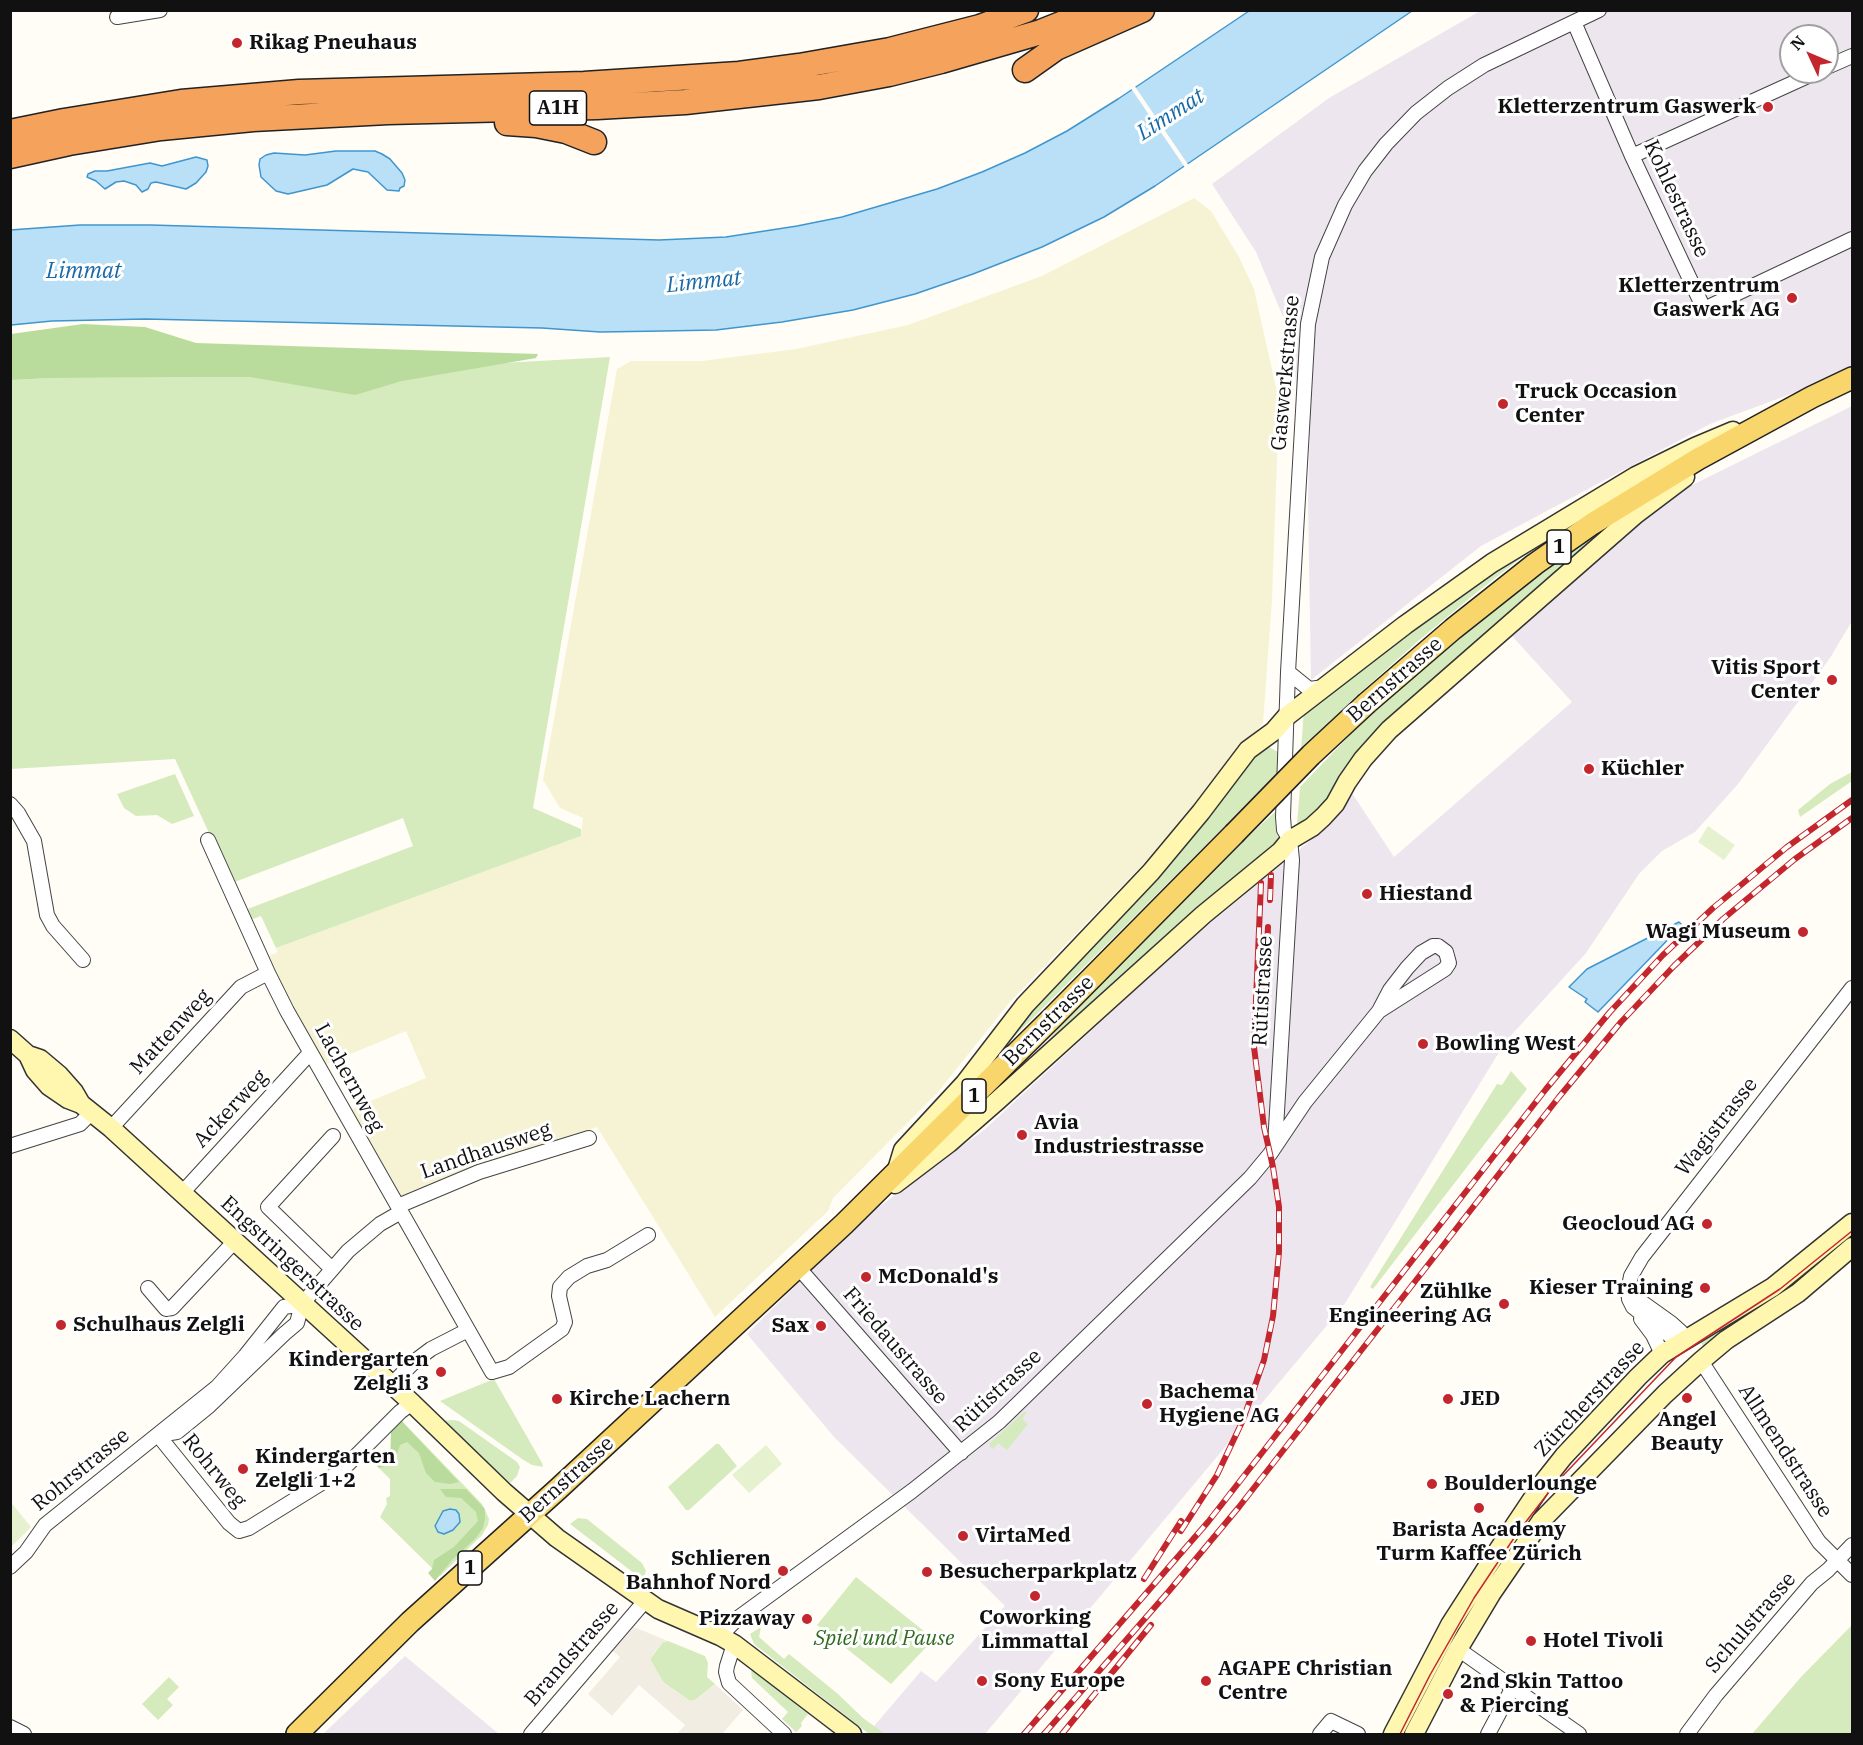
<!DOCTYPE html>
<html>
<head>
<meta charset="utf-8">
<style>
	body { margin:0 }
	#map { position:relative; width:1863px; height:1745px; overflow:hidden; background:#fffdf5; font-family:"IBM Plex Serif",serif }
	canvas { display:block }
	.frame { position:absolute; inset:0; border:12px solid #111; pointer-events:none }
	.north { position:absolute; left:1779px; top:24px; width:60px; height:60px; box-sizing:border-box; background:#fff; border:2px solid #a0a0a0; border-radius:50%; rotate:314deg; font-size:16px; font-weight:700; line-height:24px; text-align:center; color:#111 }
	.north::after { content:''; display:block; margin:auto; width:21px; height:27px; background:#c4262e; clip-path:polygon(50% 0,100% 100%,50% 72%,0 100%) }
</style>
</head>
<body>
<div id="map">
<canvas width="1863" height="1745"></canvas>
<div class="frame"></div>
<div class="north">N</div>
</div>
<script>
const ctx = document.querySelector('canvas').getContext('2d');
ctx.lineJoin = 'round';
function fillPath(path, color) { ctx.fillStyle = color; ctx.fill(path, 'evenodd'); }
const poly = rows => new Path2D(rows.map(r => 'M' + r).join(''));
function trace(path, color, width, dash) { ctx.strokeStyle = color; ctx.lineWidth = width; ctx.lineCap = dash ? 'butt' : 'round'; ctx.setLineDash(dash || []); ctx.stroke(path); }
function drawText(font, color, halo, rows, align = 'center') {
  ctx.font = font + ' "IBM Plex Serif",serif'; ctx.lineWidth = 6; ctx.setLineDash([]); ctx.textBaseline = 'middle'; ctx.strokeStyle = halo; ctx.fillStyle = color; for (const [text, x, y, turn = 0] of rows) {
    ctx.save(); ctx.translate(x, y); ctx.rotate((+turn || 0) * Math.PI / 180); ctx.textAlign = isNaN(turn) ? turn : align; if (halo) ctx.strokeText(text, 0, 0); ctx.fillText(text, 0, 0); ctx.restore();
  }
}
fillPath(poly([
	[1480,11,1852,11,1852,365,1804,389,1710,424,1481,546,1311,680,1308,501,1310,417,1298,415,1293,341,1256,252,1212,184,1329,98],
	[1791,36,1827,36,1827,72,1791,72],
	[1852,406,1852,621,1830,658,1738,784,1695,832,1662,851,1639,874,1586,953,1506,1041,1344,1305,985,1734,873,1734,869,1732,921,1671,936,1682,1005,1606,835,1438,747,1334,865,1217,984,1130,1184,945,1323,830,1352,793,1394,857,1572,702,1512,636,1670,496],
	[405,1656,499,1734,323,1734]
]), '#eee6ef');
fillPath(poly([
	[1194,198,1211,211,1239,257,1254,289,1279,401,1272,600,1263,723,1156,851,1009,1003,938,1092,833,1198,828,1211,715,1317,597,1127,399,1198,349,1110,426,1078,406,1031,324,1065,267,957,278,952,276,948,581,836,583,818,560,808,543,780,617,369,631,361,702,361,796,349,908,325,1042,276]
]), '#f6f3d4');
fillPath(poly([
	[610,357,533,808,581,829,581,836,276,948,261,916,250,920,245,910,413,846,403,818,232,883,175,759,11,769,11,380,52,378,250,377],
	[1633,507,1403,712,1331,801,1300,825,1297,824,1300,787,1375,709,1429,660,1520,586],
	[1543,541,1476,593,1418,641,1351,701,1301,751,1304,709,1408,626],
	[1267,746,1278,752,1278,773,990,1061,1018,1020,1247,760],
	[1852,772,1852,781,1800,817,1798,810,1830,784],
	[175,774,194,816,172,824,157,815,136,816,124,808,117,794],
	[1275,812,1276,829,1279,841,976,1108,1046,1043,1090,992,1241,843],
	[1511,1071,1527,1089,1373,1289,1370,1287,1497,1084,1502,1085],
	[1852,1227,1852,1242,1816,1274,1704,1347,1700,1342,1698,1339],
	[494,1379,542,1463,543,1467,532,1465,522,1459,440,1401],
	[1024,1412,1027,1412,1022,1419,1028,1424,1007,1450,998,1443,993,1449,991,1448,989,1444],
	[453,1420,459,1421,517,1462,520,1467,517,1476,510,1483,440,1421],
	[402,1421,482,1504,489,1519,488,1525,482,1535,440,1576,380,1517,387,1504,386,1498,390,1496,390,1479,376,1465,390,1453,391,1432],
	[716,1444,719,1444,737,1466,689,1510,686,1510,668,1487],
	[578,1518,587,1519,642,1563,646,1571,643,1580,570,1524],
	[856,1577,934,1639,891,1684,817,1625],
	[1852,1625,1852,1734,1752,1734,1801,1677],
	[761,1627,759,1637,784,1659,789,1654,838,1694,863,1718,885,1734,869,1734,754,1644,750,1634],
	[668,1641,705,1656,708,1663,707,1677,715,1684,695,1700,690,1701,663,1682,650,1659,663,1642],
	[751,1671,754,1671,808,1714,801,1723,802,1726,796,1732,782,1719,788,1712,752,1678],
	[169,1677,179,1687,167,1699,173,1705,158,1720,142,1704]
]), '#d5ebbd');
fillPath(poly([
	[83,324,145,327,196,343,538,354,536,358,402,381,355,395,250,377,52,378,11,380,11,334],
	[402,1421,407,1427,459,1482,450,1484,435,1482,426,1473,419,1453,407,1442,400,1445,397,1454,386,1466,379,1468,376,1465,376,1460,384,1452,391,1451,391,1432],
	[440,1489,466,1489,485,1509,485,1519,483,1528,476,1538,452,1560,435,1581,428,1573,432,1569,434,1560,454,1547,478,1521,476,1512,461,1498,446,1497]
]), '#b9dc9c');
fillPath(poly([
	[1708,826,1735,845,1724,860,1698,842],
	[766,1445,782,1464,749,1493,732,1475],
	[10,1501,31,1527,11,1547,10,1547]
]), '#e6f2cf');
fillPath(poly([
	[634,1627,668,1641,663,1642,657,1649,650,1659,663,1682,677,1692,690,1701,695,1700,715,1684,743,1710,722,1734,677,1734,685,1725,639,1685,612,1716,588,1694,620,1657,613,1651]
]), '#f1ede2');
const water = poly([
	[1249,11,1412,11,1155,186,1104,217,1042,247,973,274,915,294,853,310,782,322,716,330,663,331,600,332,542,328,145,319,52,321,11,325,10,230,80,225,151,225,659,240,726,237,797,226,842,217,937,189,982,172,1025,153,1067,131,1118,99,1249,11],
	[336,151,375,151,382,154,390,159,402,173,405,180,404,186,400,188,399,191,387,190,368,172,353,169,327,185,288,194,276,191,261,177,259,165,260,159,266,155,274,153,305,155,336,151],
	[196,157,207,160,208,166,206,172,196,183,186,189,156,182,151,183,148,189,142,192,136,185,124,181,116,182,105,189,96,181,87,177,88,174,95,171,107,171,150,163,162,166,196,157],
	[1679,922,1682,925,1598,1012,1585,1002,1587,999,1569,987,1587,969,1679,922],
	[450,1509,456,1510,459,1514,460,1522,453,1530,444,1534,438,1532,435,1526,443,1511,450,1509]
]);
fillPath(water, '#b9e0f7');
trace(water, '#3f96cf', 1.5);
fillPath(poly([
	[1134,85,1189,166,1186,169,1130,87]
]), '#fffdf5');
const street = poly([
	[117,17,160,10],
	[1574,22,1632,156,1704,309,1852,239],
	[1827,67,1852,56],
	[1632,156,1817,72],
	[1288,672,1309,689,1325,687],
	[10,804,18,813,34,841,47,915,53,926,83,960],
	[208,840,268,973,287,1011,492,1372,509,1367,562,1329,565,1322,559,1296,560,1287,569,1277,587,1266,607,1260,648,1235],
	[1433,946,1438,946,1446,952,1449,963,1445,969,1379,1011,1390,990,1407,968,1421,953,1433,946],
	[111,1128,241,987,268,973],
	[1275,1145,1292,860,1290,840,1284,830,1283,817,1288,672,1308,324,1322,257,1345,205,1365,171,1386,144,1416,113,1448,88,1484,65,1599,10],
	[10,1146,80,1124,92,1112],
	[182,1193,310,1053],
	[398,1206,479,1172,589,1138],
	[797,1266,961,1453],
	[332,1269,268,1207,333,1136],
	[148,1288,166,1309,172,1308,235,1241],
	[1629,1299,1643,1303,1671,1323,1681,1332,1682,1341,1674,1339,1633,1307,1629,1299,1628,1291,1631,1276,1642,1257,1852,988],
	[1641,1319,1653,1335,1662,1354],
	[1701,1361,1819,1542,1852,1575],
	[391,1385,415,1361,431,1349,468,1330],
	[158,1435,229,1523,239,1531,249,1528,341,1471,400,1412,412,1403],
	[158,1435,177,1432,209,1406,284,1334,297,1323,302,1304,348,1251,380,1224,401,1212],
	[10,1567,26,1552,45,1525,217,1387,245,1356,284,1307,302,1304],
	[720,1636,738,1618,912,1491,999,1422,1250,1178,1270,1154,1305,1102,1379,1011],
	[734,1644,727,1666,726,1672,729,1683,784,1734],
	[1458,1649,1579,1734],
	[10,1727,24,1734],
	[531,1734,645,1601],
	[1320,1734,1331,1721,1358,1734],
	[1488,1734,1513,1687],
	[1687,1734,1716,1695,1812,1583,1828,1570,1852,1545]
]);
const secondary = poly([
	[10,1039,28,1055,40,1059,59,1075,74,1092,81,1104],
	[28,1055,35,1070,49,1086,68,1099,81,1104,111,1128,412,1403,504,1492,557,1538,658,1609,720,1636,734,1644,852,1734],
	[896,1173,903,1150,965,1083,1025,1005,1151,872,1201,812,1248,750,1274,731,1287,716,1405,625,1492,563,1636,476,1695,447,1733,431],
	[895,1184,949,1143,997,1101,1203,915,1281,851,1290,840,1312,827,1323,817,1335,804,1347,782,1363,759,1389,730,1636,514,1685,477],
	[1393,1734,1450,1625,1499,1549,1545,1480,1564,1456,1638,1377,1662,1354,1773,1287,1852,1223],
	[1414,1734,1458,1649,1491,1594,1541,1521,1665,1394,1701,1361,1726,1340,1798,1293,1852,1247]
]);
const primary = poly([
	[1367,703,1453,629,1535,564,1592,524,1698,459,1812,397,1852,378],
	[297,1734,410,1622,558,1489,844,1224,1053,1017,1234,834]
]);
const highway = poly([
	[1025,70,1056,48,1142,10],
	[507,123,536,125,566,131,594,142],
	[10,132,64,121,181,102,299,92,584,84,739,74,799,66,890,50,980,27,1026,10],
	[10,156,69,143,161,128,253,119,388,112,597,107,685,102,819,87,889,74,941,61,1041,32,1096,10]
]);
trace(street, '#444', 16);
trace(secondary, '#333', 21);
trace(primary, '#222', 24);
trace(highway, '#222', 27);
trace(street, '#fff', 14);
trace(secondary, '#fff6b0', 18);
trace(primary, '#f9d66b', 21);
trace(highway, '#f5a25d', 24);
trace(poly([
	[1400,1734,1430,1675,1474,1598,1518,1532,1556,1483,1676,1357,1780,1289,1852,1231]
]), '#c4262e', 1.5);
const rail = poly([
	[1270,900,1271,875],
	[1263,1032,1268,927],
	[1181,1531,1217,1475,1243,1420,1264,1360,1273,1316,1279,1252,1279,1207,1273,1167,1264,1127,1254,1047,1261,883],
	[1144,1579,1181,1521],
	[1024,1734,1208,1522,1546,1089,1610,1012,1663,955,1713,908,1787,847,1852,800],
	[1044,1734,1169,1591,1239,1507,1559,1097,1621,1022,1674,966,1723,919,1795,859,1852,818],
	[1062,1734,1151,1625]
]);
trace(rail, '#c4262e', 6);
trace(rail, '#fff', 4, [11]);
const primaryBridge = poly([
	[1234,834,1311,755,1367,703]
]);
trace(primaryBridge, '#222', 24, []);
trace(primaryBridge, '#f9d66b', 21);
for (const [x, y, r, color] of [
	[237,43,6,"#c4262e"],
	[1768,107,6,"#c4262e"],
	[1792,298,6,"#c4262e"],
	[1503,404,6,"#c4262e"],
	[1832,680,6,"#c4262e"],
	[1589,769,6,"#c4262e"],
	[1367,894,6,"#c4262e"],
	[1803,932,6,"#c4262e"],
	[1423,1044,6,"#c4262e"],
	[1022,1135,6,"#c4262e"],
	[1707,1224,6,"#c4262e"],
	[866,1277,6,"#c4262e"],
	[1705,1288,6,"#c4262e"],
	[1504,1304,6,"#c4262e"],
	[61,1325,6,"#c4262e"],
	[821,1326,6,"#c4262e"],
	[441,1372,6,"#c4262e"],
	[1687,1398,6,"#c4262e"],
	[557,1399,6,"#c4262e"],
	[1448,1399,6,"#c4262e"],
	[1147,1404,6,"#c4262e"],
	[243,1469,6,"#c4262e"],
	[1432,1484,6,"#c4262e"],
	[1479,1508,6,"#c4262e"],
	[963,1536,6,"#c4262e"],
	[783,1571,6,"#c4262e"],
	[927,1572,6,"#c4262e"],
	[1035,1596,6,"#c4262e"],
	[807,1619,6,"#c4262e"],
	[1531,1641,6,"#c4262e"],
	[982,1681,6,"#c4262e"],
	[1206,1681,6,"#c4262e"],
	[1448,1694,6,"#c4262e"]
]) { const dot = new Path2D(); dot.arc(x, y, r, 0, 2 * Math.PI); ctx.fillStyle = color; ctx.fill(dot); trace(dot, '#fff', 2); }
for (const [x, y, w] of [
	[558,108,57],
	[1559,547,24],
	[974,1096,24],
	[470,1568,24]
]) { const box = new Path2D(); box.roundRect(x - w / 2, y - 17, w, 34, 4.5); ctx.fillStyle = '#fff'; ctx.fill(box); trace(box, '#111', 1.5); }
drawText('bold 20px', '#111', null, [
	["A1H",558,108],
	["1",1559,547],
	["1",974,1096],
	["1",470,1568]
]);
drawText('bold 21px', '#111', '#fff', [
	["Rikag Pneuhaus",249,43],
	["Kletterzentrum Gaswerk",1756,107,"right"],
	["Kletterzentrum",1780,286,"right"],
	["Gaswerk AG",1780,310,"right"],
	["Truck Occasion",1515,392],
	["Center",1515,416],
	["Vitis Sport",1820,668,"right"],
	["Center",1820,692,"right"],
	["Küchler",1601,769],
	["Hiestand",1379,894],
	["Wagi Museum",1791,932,"right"],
	["Bowling West",1435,1044],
	["Avia",1034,1123],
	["Industriestrasse",1034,1147],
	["Geocloud AG",1695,1224,"right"],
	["McDonald's",878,1277],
	["Kieser Training",1693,1288,"right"],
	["Zühlke",1492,1292,"right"],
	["Engineering AG",1492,1316,"right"],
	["Schulhaus Zelgli",73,1325],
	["Sax",809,1326,"right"],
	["Kindergarten",429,1360,"right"],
	["Zelgli 3",429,1384,"right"],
	["Bachema",1159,1392],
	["Hygiene AG",1159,1416],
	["Kirche Lachern",569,1399],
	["JED",1460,1399],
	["Angel",1687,1420,"center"],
	["Beauty",1687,1444,"center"],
	["Kindergarten",255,1457],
	["Zelgli 1+2",255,1481],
	["Boulderlounge",1444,1484],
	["Barista Academy",1479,1530,"center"],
	["Turm Kaffee Zürich",1479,1554,"center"],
	["VirtaMed",975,1536],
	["Schlieren",771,1559,"right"],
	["Bahnhof Nord",771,1583,"right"],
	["Besucherparkplatz",939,1572],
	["Coworking",1035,1618,"center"],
	["Limmattal",1035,1642,"center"],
	["Pizzaway",795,1619,"right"],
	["Hotel Tivoli",1543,1641],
	["AGAPE Christian",1218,1669],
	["Centre",1218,1693],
	["Sony Europe",994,1681],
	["2nd Skin Tattoo",1460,1682],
	["& Piercing",1460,1706]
], 'left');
drawText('21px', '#111', '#fff', [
	["Kohlestrasse",1676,199,65],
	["Gaswerkstrasse",1286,373,-85],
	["Bernstrasse",1395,680,-41],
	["Rütistrasse",1263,991,-87],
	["Bernstrasse",1049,1021,-45],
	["Mattenweg",171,1032,-47],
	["Lachernweg",349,1078,61],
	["Ackerweg",231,1109,-47],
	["Wagistrasse",1717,1127,-52],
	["Landhausweg",486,1151,-19],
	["Engstringerstrasse",292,1264,43],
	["Friedaustrasse",895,1346,49],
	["Rütistrasse",998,1391,-43],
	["Zürcherstrasse",1590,1399,-47],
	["Allmendstrasse",1785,1451,57],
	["Rohrstrasse",81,1470,-39],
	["Rohrweg",214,1471,51],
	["Bernstrasse",567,1480,-42],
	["Schulstrasse",1751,1623,-49],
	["Brandstrasse",572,1654,-49]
]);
drawText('italic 21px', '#2f6b1f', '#fff', [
	["Spiel und Pause",884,1639]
]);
drawText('italic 22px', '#1768a6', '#fff', [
	["Limmat",1171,115,-33],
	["Limmat",84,272],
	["Limmat",704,282,-6]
]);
</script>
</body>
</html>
